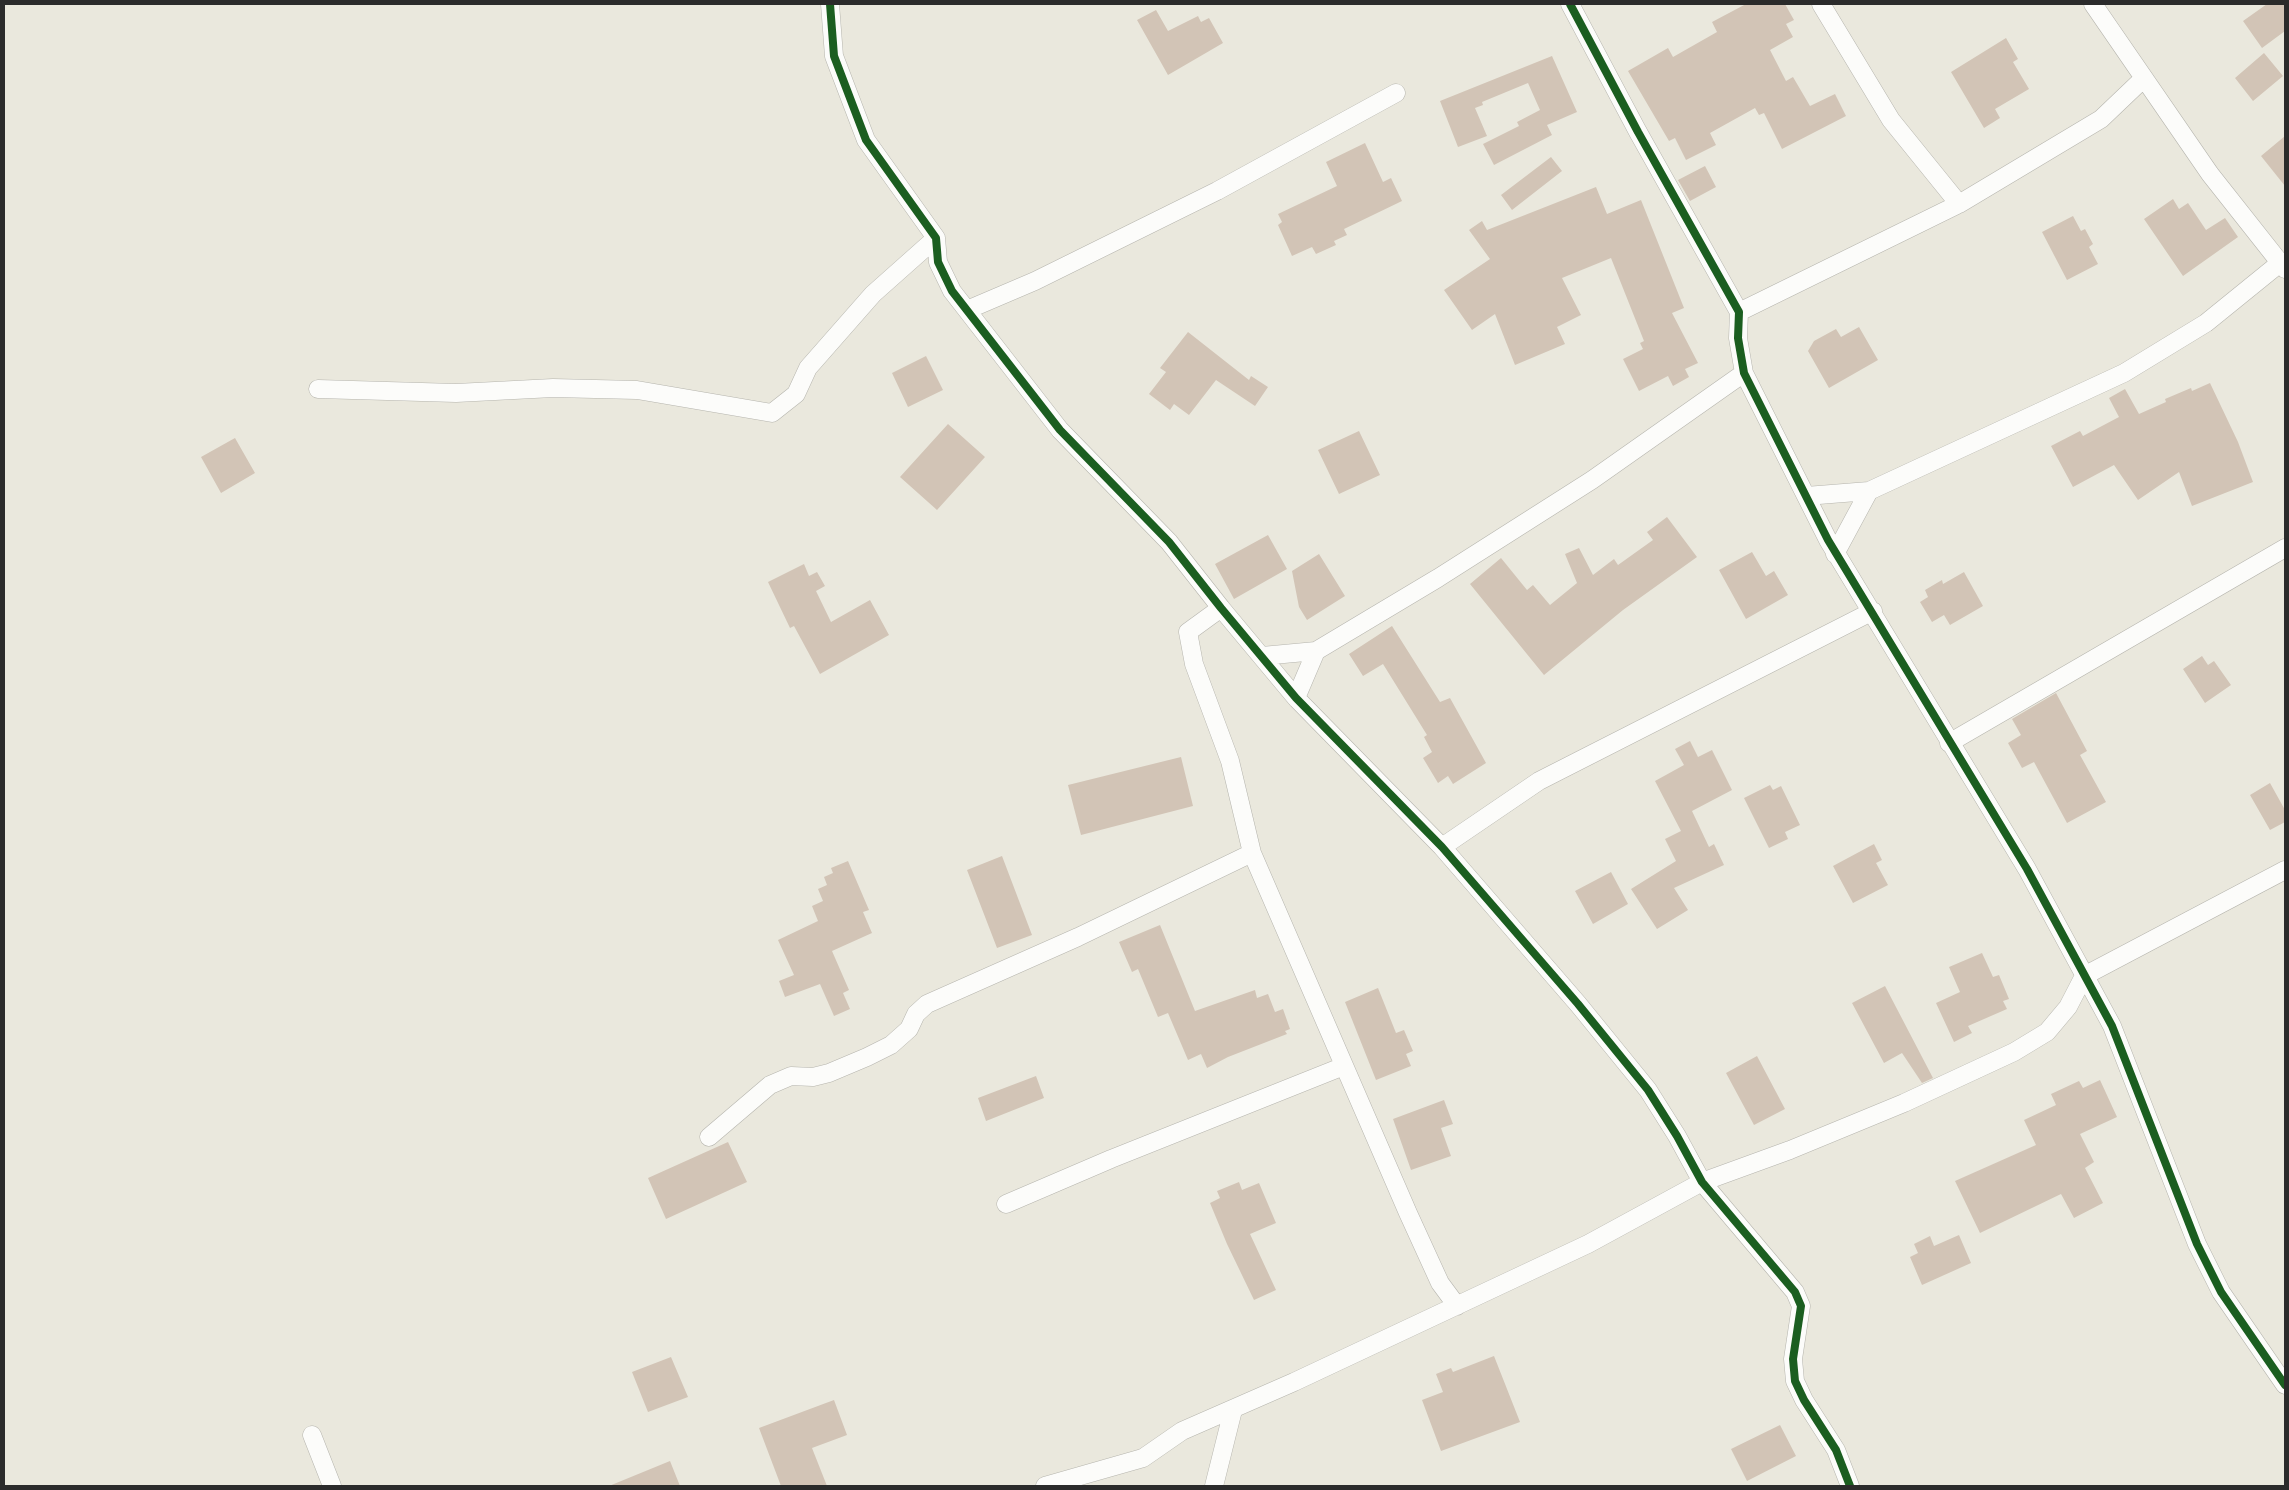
<!DOCTYPE html>
<html>
<head>
<meta charset="utf-8">
<style>
	body { margin:0 }
	#map { position:relative; width:2289px; height:1490px; overflow:hidden; background:#eae8dd; font-family:Kalam,sans-serif }
	canvas { display:block }
	.frame { position:absolute; inset:0; border:5px solid #2b2b2b; pointer-events:none }
</style>
</head>
<body>
<div id="map">
<canvas width="2289" height="1490"></canvas>
<div class="frame"></div>
</div>
<script>
const ctx = document.querySelector('canvas').getContext('2d');
ctx.lineJoin = 'round';
function fillPath(path, color) { ctx.fillStyle = color; ctx.fill(path, 'evenodd'); }
const poly = rows => new Path2D(rows.map(r => 'M' + r).join(''));
function trace(path, color, width, dash) { ctx.strokeStyle = color; ctx.lineWidth = width; ctx.lineCap = dash ? 'butt' : 'round'; ctx.setLineDash(dash || []); ctx.stroke(path); }
fillPath(poly([
	[1746,4,1785,4,1794,20,1786,24,1793,37,1770,50,1786,81,1793,77,1810,106,1835,94,1846,116,1782,149,1764,113,1759,115,1755,108,1710,133,1716,145,1686,160,1675,138,1669,141,1628,71,1668,48,1673,57,1717,32,1712,22],
	[2267,4,2285,4,2285,31,2262,48,2243,21],
	[1156,10,1168,31,1198,16,1201,22,1209,18,1223,43,1168,75,1137,20],
	[2006,38,2018,59,2013,62,2029,89,1995,109,2000,118,1984,128,1951,72],
	[2264,53,2283,76,2253,101,2235,78],
	[1552,56,1577,112,1547,125,1552,135,1494,165,1483,144,1519,126,1517,122,1540,110,1528,83,1482,102,1483,105,1475,108,1487,136,1458,147,1440,101],
	[2285,136,2285,186,2261,156],
	[1365,143,1383,182,1391,178,1402,201,1344,229,1347,235,1334,241,1336,245,1316,254,1312,247,1292,256,1278,225,1282,222,1278,214,1337,186,1326,162],
	[1551,157,1562,171,1512,210,1501,195],
	[1705,166,1716,187,1690,201,1678,180],
	[1596,187,1607,214,1641,200,1684,308,1672,313,1698,363,1685,369,1689,377,1673,386,1668,376,1639,391,1623,359,1643,349,1640,343,1644,341,1611,258,1562,278,1581,315,1557,327,1565,344,1515,365,1495,314,1472,330,1444,290,1490,259,1469,230,1482,221,1487,230],
	[2173,199,2179,209,2188,203,2206,230,2225,218,2238,237,2183,276,2144,219],
	[2073,216,2081,231,2085,229,2093,244,2089,247,2098,264,2067,280,2042,232],
	[1859,327,1878,360,1829,388,1808,351,1814,341,1836,329,1841,337],
	[1188,332,1249,380,1251,376,1268,387,1255,406,1216,380,1189,415,1174,404,1170,410,1149,394,1166,372,1160,368],
	[926,356,943,390,908,407,892,373],
	[2210,383,2238,442,2253,482,2192,506,2179,472,2138,500,2114,465,2073,487,2051,446,2080,431,2083,436,2119,417,2109,398,2125,389,2139,414,2166,402,2165,399,2191,388,2192,391],
	[948,424,985,457,937,510,900,477],
	[1359,431,1380,475,1339,494,1318,450],
	[235,438,255,473,221,493,201,457],
	[1667,517,1697,557,1623,610,1544,675,1470,584,1501,558,1527,590,1533,585,1550,605,1577,583,1565,554,1579,548,1593,575,1614,559,1618,565,1653,540,1647,532],
	[1268,535,1287,569,1234,599,1215,564],
	[1752,552,1766,576,1774,571,1788,595,1746,619,1719,570],
	[1319,554,1345,596,1307,620,1299,607,1292,571],
	[804,564,809,576,817,572,825,586,816,591,831,622,870,600,889,635,820,674,794,626,790,628,768,582],
	[1964,572,1983,606,1950,625,1944,615,1932,622,1920,602,1928,597,1925,590,1942,580,1943,584],
	[1392,626,1440,702,1450,698,1486,763,1453,784,1448,776,1438,783,1423,758,1432,752,1424,737,1427,735,1383,664,1363,676,1349,654],
	[2202,656,2208,665,2214,661,2231,685,2205,703,2183,669],
	[2056,693,2087,751,2080,755,2106,802,2067,823,2034,762,2022,768,2008,743,2021,735,2012,719],
	[1690,741,1698,757,1712,750,1732,790,1692,811,1709,847,1714,844,1724,865,1674,888,1688,910,1657,929,1631,889,1676,861,1665,839,1681,831,1655,781,1684,765,1675,749],
	[1181,757,1193,806,1081,835,1068,785],
	[2270,783,2285,810,2285,822,2270,830,2250,795],
	[1770,785,1773,790,1781,786,1800,825,1785,832,1788,839,1769,848,1744,798],
	[1874,844,1882,860,1876,863,1888,885,1853,903,1833,866],
	[1002,856,1032,935,997,948,967,870],
	[848,861,869,910,863,912,872,933,832,951,849,990,843,993,850,1009,834,1016,820,984,785,997,779,981,794,975,778,940,818,921,812,906,823,901,818,889,827,885,824,877,833,873,831,868],
	[1611,872,1628,904,1593,924,1575,891],
	[1160,925,1195,1011,1255,990,1257,998,1268,994,1275,1012,1283,1009,1290,1029,1285,1031,1287,1034,1228,1057,1207,1068,1201,1054,1188,1060,1168,1013,1158,1017,1138,969,1132,972,1119,942],
	[1982,953,1993,977,1999,975,2009,999,2003,1001,2007,1009,1968,1026,1972,1033,1954,1042,1936,1003,1960,992,1949,967],
	[1885,986,1933,1078,1922,1083,1902,1053,1884,1063,1852,1003],
	[1378,988,1396,1033,1404,1030,1413,1051,1406,1054,1411,1066,1376,1080,1345,1002],
	[1757,1056,1785,1109,1754,1125,1726,1073],
	[1036,1076,1044,1098,986,1121,978,1098],
	[2100,1080,2117,1117,2080,1134,2094,1162,2085,1168,2103,1203,2074,1218,2061,1194,1980,1233,1955,1181,2036,1145,2024,1120,2056,1105,2051,1094,2079,1081,2083,1088],
	[1444,1100,1453,1124,1441,1128,1451,1156,1411,1170,1393,1119],
	[728,1142,747,1182,666,1219,648,1178],
	[1239,1182,1242,1190,1259,1183,1276,1223,1250,1234,1276,1290,1254,1300,1227,1244,1210,1203,1220,1198,1217,1191],
	[1959,1235,1971,1263,1922,1285,1910,1257,1918,1253,1914,1244,1930,1236,1934,1246],
	[1494,1356,1520,1422,1441,1451,1422,1400,1443,1392,1436,1374,1451,1368,1453,1372],
	[671,1357,688,1397,648,1412,632,1372],
	[834,1400,847,1435,812,1448,827,1486,781,1486,759,1428],
	[1780,1425,1796,1456,1747,1481,1731,1449],
	[670,1461,680,1486,609,1486]
]), '#d2c4b6');
const street = poly([
	[830,4,834,56,866,140,936,238,938,262,952,291,1060,430,1169,542,1221,608,1296,698,1442,847,1578,1004,1648,1090,1677,1136,1702,1182,1795,1292,1801,1306,1793,1359,1795,1381,1804,1400,1836,1450,1850,1486],
	[1570,4,1638,132,1739,312,1738,338,1744,373,1828,540,2027,869,2112,1026,2197,1244,2221,1292,2285,1385],
	[1821,4,1891,120,1959,204],
	[2093,4,2210,174,2285,269],
	[967,310,1035,281,1217,191,1396,93],
	[1739,312,1959,204,2101,119,2144,78],
	[318,389,456,393,553,388,637,390,772,413,796,394,808,368,873,294,936,238],
	[1806,496,1869,491,2124,373,2206,323,2280,263],
	[1835,554,1869,491],
	[1221,608,1188,632,1194,664,1230,761,1252,853,1408,1213,1440,1283,1457,1306],
	[1262,656,1316,651,1438,578,1592,480,1744,373],
	[1296,698,1316,651],
	[1949,743,2285,548],
	[1442,847,1539,781,1873,611],
	[709,1137,770,1085,791,1076,813,1077,829,1073,867,1057,891,1045,909,1029,916,1014,927,1004,1078,937,1252,853],
	[1006,1204,1111,1159,1344,1066],
	[312,1435,332,1486],
	[1045,1486,1143,1458,1182,1431,1294,1382,1588,1244,1702,1182,1790,1150,1904,1103,2014,1052,2047,1032,2068,1007,2084,976,2285,870],
	[1214,1486,1233,1410]
]);
trace(street, '#b5b4ad', 19);
trace(street, '#fcfcfa', 18);
trace(poly([
	[830,4,834,56,866,140,936,238,938,262,952,291,1060,430,1169,542,1221,608,1296,698,1442,847,1578,1004,1648,1090,1677,1136,1702,1182,1795,1292,1801,1306,1793,1359,1795,1381,1804,1400,1836,1450,1850,1486],
	[1570,4,1638,132,1739,312,1738,338,1744,373,1828,540,2027,869,2112,1026,2197,1244,2221,1292,2285,1385]
]), '#1b5e20', 8);
</script>
</body>
</html>
